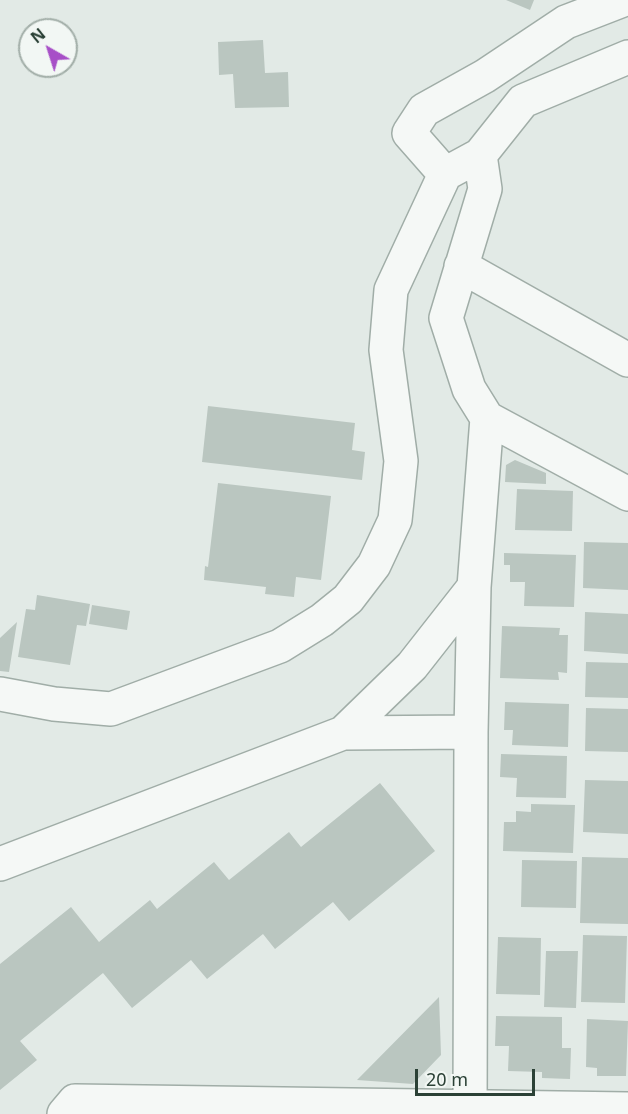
<!DOCTYPE html>
<html>
<head>
<meta charset="utf-8">
<style>
	body { margin:0 }
	#map { position:relative; width:628px; height:1114px; overflow:hidden; background:#e2eae6; font-family:"Noto Sans",sans-serif }
	canvas { display:block }
	.north { position:absolute; left:18px; top:18px; width:60px; height:60px; box-sizing:border-box; background:#f2f7f4; border:2px solid #a2aea8; border-radius:50%; rotate:321deg; font-size:16px; font-weight:700; line-height:24px; text-align:center; color:#2b4136 }
	.north::after { content:''; display:block; margin:auto; width:21px; height:27px; background:#a74fc7; clip-path:polygon(50% 0,100% 100%,50% 72%,0 100%) }
	.scale { position:absolute; left:415px; top:1069px; width:120px; height:27px; box-sizing:border-box; border:3px solid #2b4136; border-top:0; padding-left:8px; font-size:18px; line-height:21px; white-space:nowrap; color:#2b4136; -webkit-text-stroke:4px #f2f7f4; paint-order:stroke }
</style>
</head>
<body>
<div id="map">
<canvas width="628" height="1114"></canvas>
<div class="north">N</div>
<div class="scale">20 m</div>
</div>
<script>
const ctx = document.querySelector('canvas').getContext('2d');
ctx.lineJoin = 'round';
function fillPath(path, color) { ctx.fillStyle = color; ctx.fill(path, 'evenodd'); }
const poly = rows => new Path2D(rows.map(r => 'M' + r).join(''));
function trace(path, color, width, dash) { ctx.strokeStyle = color; ctx.lineWidth = width; ctx.lineCap = dash ? 'butt' : 'round'; ctx.setLineDash(dash || []); ctx.stroke(path); }
fillPath(poly([
	[506,0,534,0,530,10],
	[263,40,265,73,288,72,289,107,235,108,233,74,219,75,218,42],
	[208,406,355,423,352,450,365,452,362,480,202,462],
	[515,460,546,473,546,484,505,482,506,465],
	[218,483,331,496,321,580,296,577,294,597,265,594,266,587,204,580,205,566,208,567],
	[517,489,573,491,572,531,515,530],
	[584,542,628,543,628,590,583,588],
	[504,553,576,555,574,607,524,606,525,582,510,582,510,565,504,565],
	[37,595,90,604,86,626,77,625,70,665,18,657,26,609,35,610],
	[92,605,130,611,127,630,89,624],
	[585,612,628,614,628,654,584,651],
	[17,622,9,672,0,671,0,638],
	[502,626,560,628,559,635,568,635,567,673,558,672,559,680,500,678],
	[586,662,628,663,628,698,585,697],
	[505,702,569,704,568,747,512,745,513,730,504,730],
	[586,708,628,709,628,752,585,751],
	[501,754,567,756,566,798,516,797,517,778,500,777],
	[585,780,628,781,628,834,583,832],
	[380,783,435,851,349,921,333,902,275,949,263,934,207,979,191,960,132,1008,103,973,20,1041,37,1060,0,1090,0,964,71,907,99,942,150,900,157,909,214,862,229,880,289,832,301,847],
	[531,804,575,805,573,853,503,851,504,822,516,822,516,811,531,812],
	[582,857,628,858,628,924,580,923],
	[522,860,577,861,576,908,521,907],
	[583,935,627,936,625,1003,581,1002],
	[498,937,541,938,540,995,496,994],
	[546,951,578,951,576,1008,544,1007],
	[439,997,441,1055,413,1084,357,1080],
	[496,1016,562,1017,562,1048,571,1048,570,1079,542,1078,542,1072,508,1071,509,1046,495,1046],
	[587,1019,628,1021,626,1076,597,1076,597,1068,586,1067]
]), '#bac6c0');
const minor = poly([
	[480,155,523,101,628,57],
	[445,174,409,133,424,110,485,76,566,22,623,0],
	[461,266,628,360],
	[487,418,628,494],
	[0,694,54,704,111,709,280,646,322,620,348,599,374,565,395,520,401,461,386,350,391,290,445,174,480,155,485,189,446,318,469,389,487,418,474,587,471,732,470,1114],
	[343,733,412,666,474,587],
	[0,864,343,733,471,732],
	[64,1114,75,1101,628,1109]
]);
trace(minor, '#a0ada7', 36);
trace(minor, '#f5f8f6', 33);
</script>
</body>
</html>
